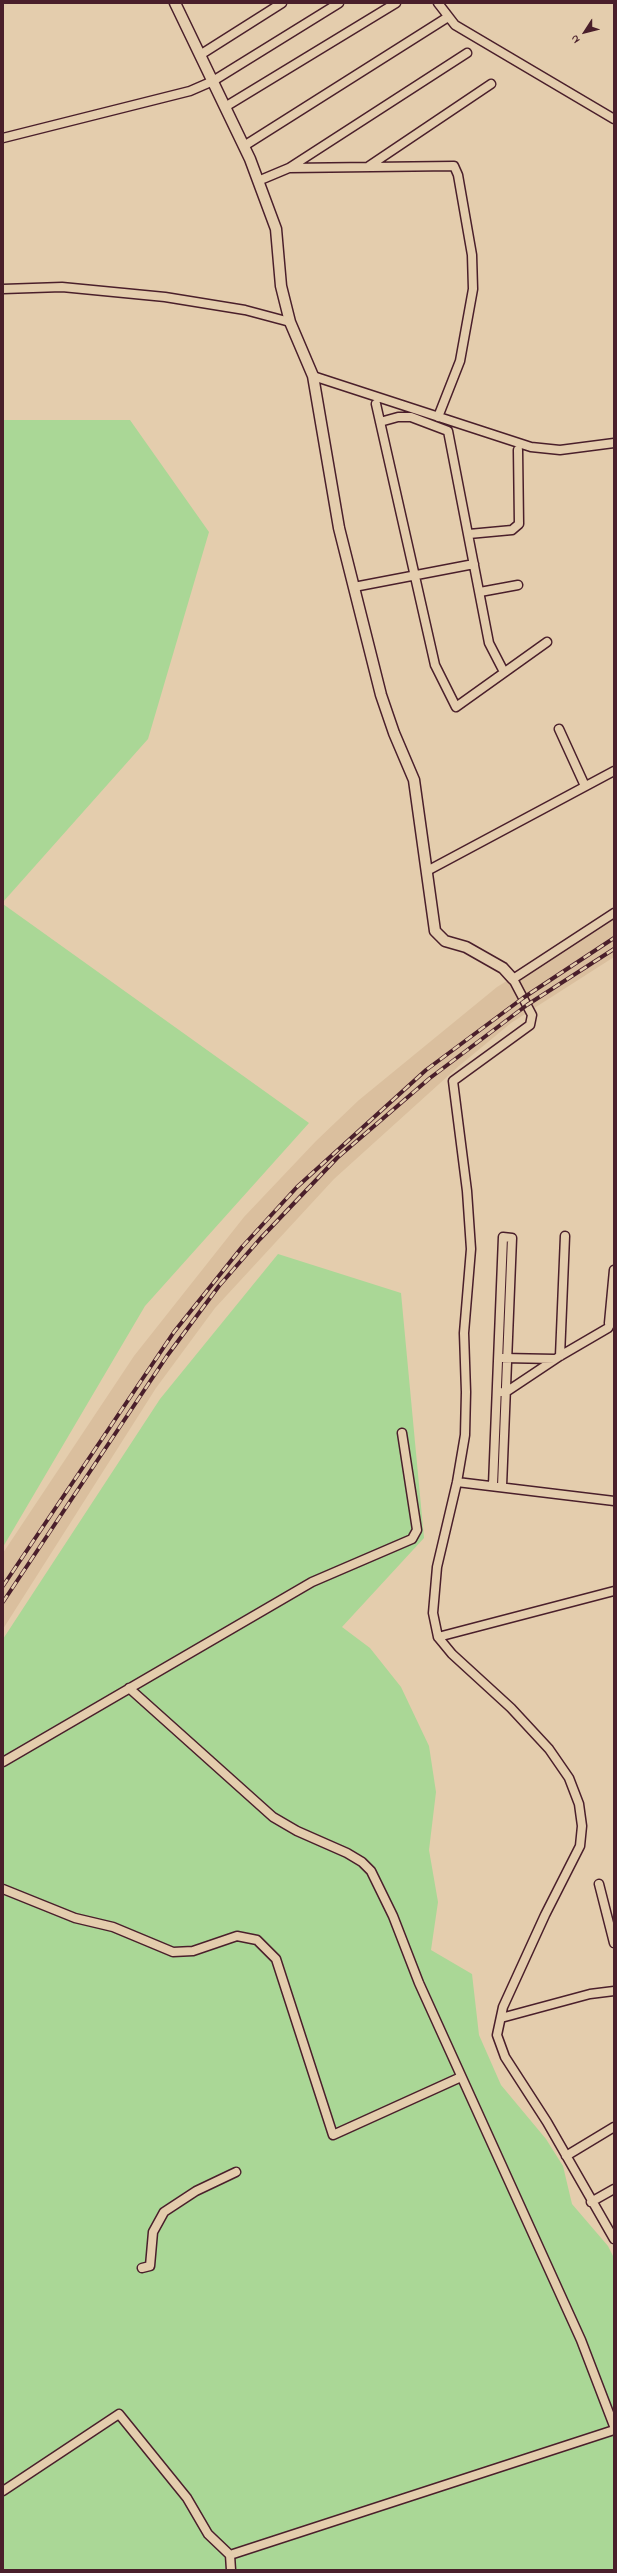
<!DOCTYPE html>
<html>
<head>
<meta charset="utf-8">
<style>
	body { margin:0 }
	#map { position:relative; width:617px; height:2573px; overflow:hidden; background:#e4cdad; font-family:"Indie Flower",sans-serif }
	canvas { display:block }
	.frame { position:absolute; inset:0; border:4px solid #4a1f2b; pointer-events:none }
	.north { position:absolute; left:565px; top:12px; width:40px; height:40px; -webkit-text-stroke:3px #e4cdad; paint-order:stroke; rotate:234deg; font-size:11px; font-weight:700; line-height:16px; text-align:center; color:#4a1f2b }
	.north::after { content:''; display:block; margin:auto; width:14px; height:18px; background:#4a1f2b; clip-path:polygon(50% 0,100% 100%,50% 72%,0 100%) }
</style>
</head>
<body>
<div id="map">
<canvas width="617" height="2573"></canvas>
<div class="frame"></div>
<div class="north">N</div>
</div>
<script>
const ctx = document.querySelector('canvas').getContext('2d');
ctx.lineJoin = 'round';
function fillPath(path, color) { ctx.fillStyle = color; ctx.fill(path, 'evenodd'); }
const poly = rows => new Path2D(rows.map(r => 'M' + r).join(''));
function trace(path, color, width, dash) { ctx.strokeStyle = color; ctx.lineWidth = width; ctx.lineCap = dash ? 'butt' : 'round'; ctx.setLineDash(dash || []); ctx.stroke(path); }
fillPath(poly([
	[614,915,614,957,511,1023,459,1066,334,1179,215,1308,156,1388,3,1629,3,1553,134,1356,244,1217,316,1141,359,1100,497,987]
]), '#dabf9e');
fillPath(poly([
	[3,420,130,420,209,532,148,739,3,902],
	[3,904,309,1123,145,1306,3,1547],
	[278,1254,401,1293,424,1538,342,1627,370,1648,401,1687,429,1746,436,1792,429,1850,438,1902,431,1950,472,1974,479,2035,501,2085,546,2139,563,2166,572,2204,608,2246,614,2258,614,2570,3,2570,3,1639,160,1399]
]), '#aad796');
const minor = poly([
	[438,3,455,25,614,119],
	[200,55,282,3],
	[225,107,396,3],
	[3,138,190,91,213,81,339,3],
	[244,146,448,17],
	[369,166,491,84],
	[289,168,454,166,458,175,472,255,473,289,460,361,438,417],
	[258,181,289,168,467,53],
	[3,289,62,287,165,297,245,310,290,322],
	[313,376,531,447,560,450,614,443],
	[376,404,435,665,456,707,547,642],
	[380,422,398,417,411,417,448,431,489,643,504,672],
	[469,534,512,530,519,524,518,450],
	[354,587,474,564],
	[480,592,518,585],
	[559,729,585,786],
	[427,871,614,771],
	[614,913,513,979,532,1015,530,1025,453,1081,467,1191,471,1249,464,1333,466,1392,465,1435,457,1482,437,1567,433,1613,438,1637,452,1654,511,1708,549,1749,569,1778,579,1804,582,1826,580,1846,545,1915,503,2007,497,2035,505,2057,547,2122,614,2239],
	[609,1323,614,1270],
	[560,1356,565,1236],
	[503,1358,555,1359],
	[502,1392,506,1392,560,1356,608,1328,614,1317],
	[457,1482,614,1501],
	[493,1485,503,1237,512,1238,502,1486],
	[438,1637,614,1591],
	[129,1688,273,1817,297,1831,347,1853,362,1862,371,1871,393,1916,419,1983,581,2340,614,2426],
	[3,1762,312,1582,412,1539,417,1530,402,1433],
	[599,1884,614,1943],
	[3,1889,75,1918,113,1927,173,1952,193,1951,237,1936,257,1940,276,1959,333,2135,461,2077],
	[501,2018,590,1994,614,1991],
	[566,2156,614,2127],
	[591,2202,614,2189],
	[142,2268,150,2266,153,2232,164,2212,196,2191,236,2172],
	[3,2491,119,2414,187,2498,208,2534,230,2555,231,2570],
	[230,2555,614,2430]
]);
const tertiary = poly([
	[175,3,250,159,276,229,281,286,290,322,313,376,339,528,381,695,394,733,414,780,435,931,445,941,466,947,503,968,513,979]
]);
trace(minor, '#4a1f2b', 11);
trace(tertiary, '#4a1f2b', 13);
trace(minor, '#e4cdad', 8);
trace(tertiary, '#e4cdad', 10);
const rail = poly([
	[3,1586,174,1332,242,1247,297,1187,426,1070,523,998,614,938],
	[3,1602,167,1356,219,1286,260,1239,337,1158,430,1078,527,1005,614,949]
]);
trace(rail, '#4a1f2b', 4);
trace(rail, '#e4cdad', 2.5, [8]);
</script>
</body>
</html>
